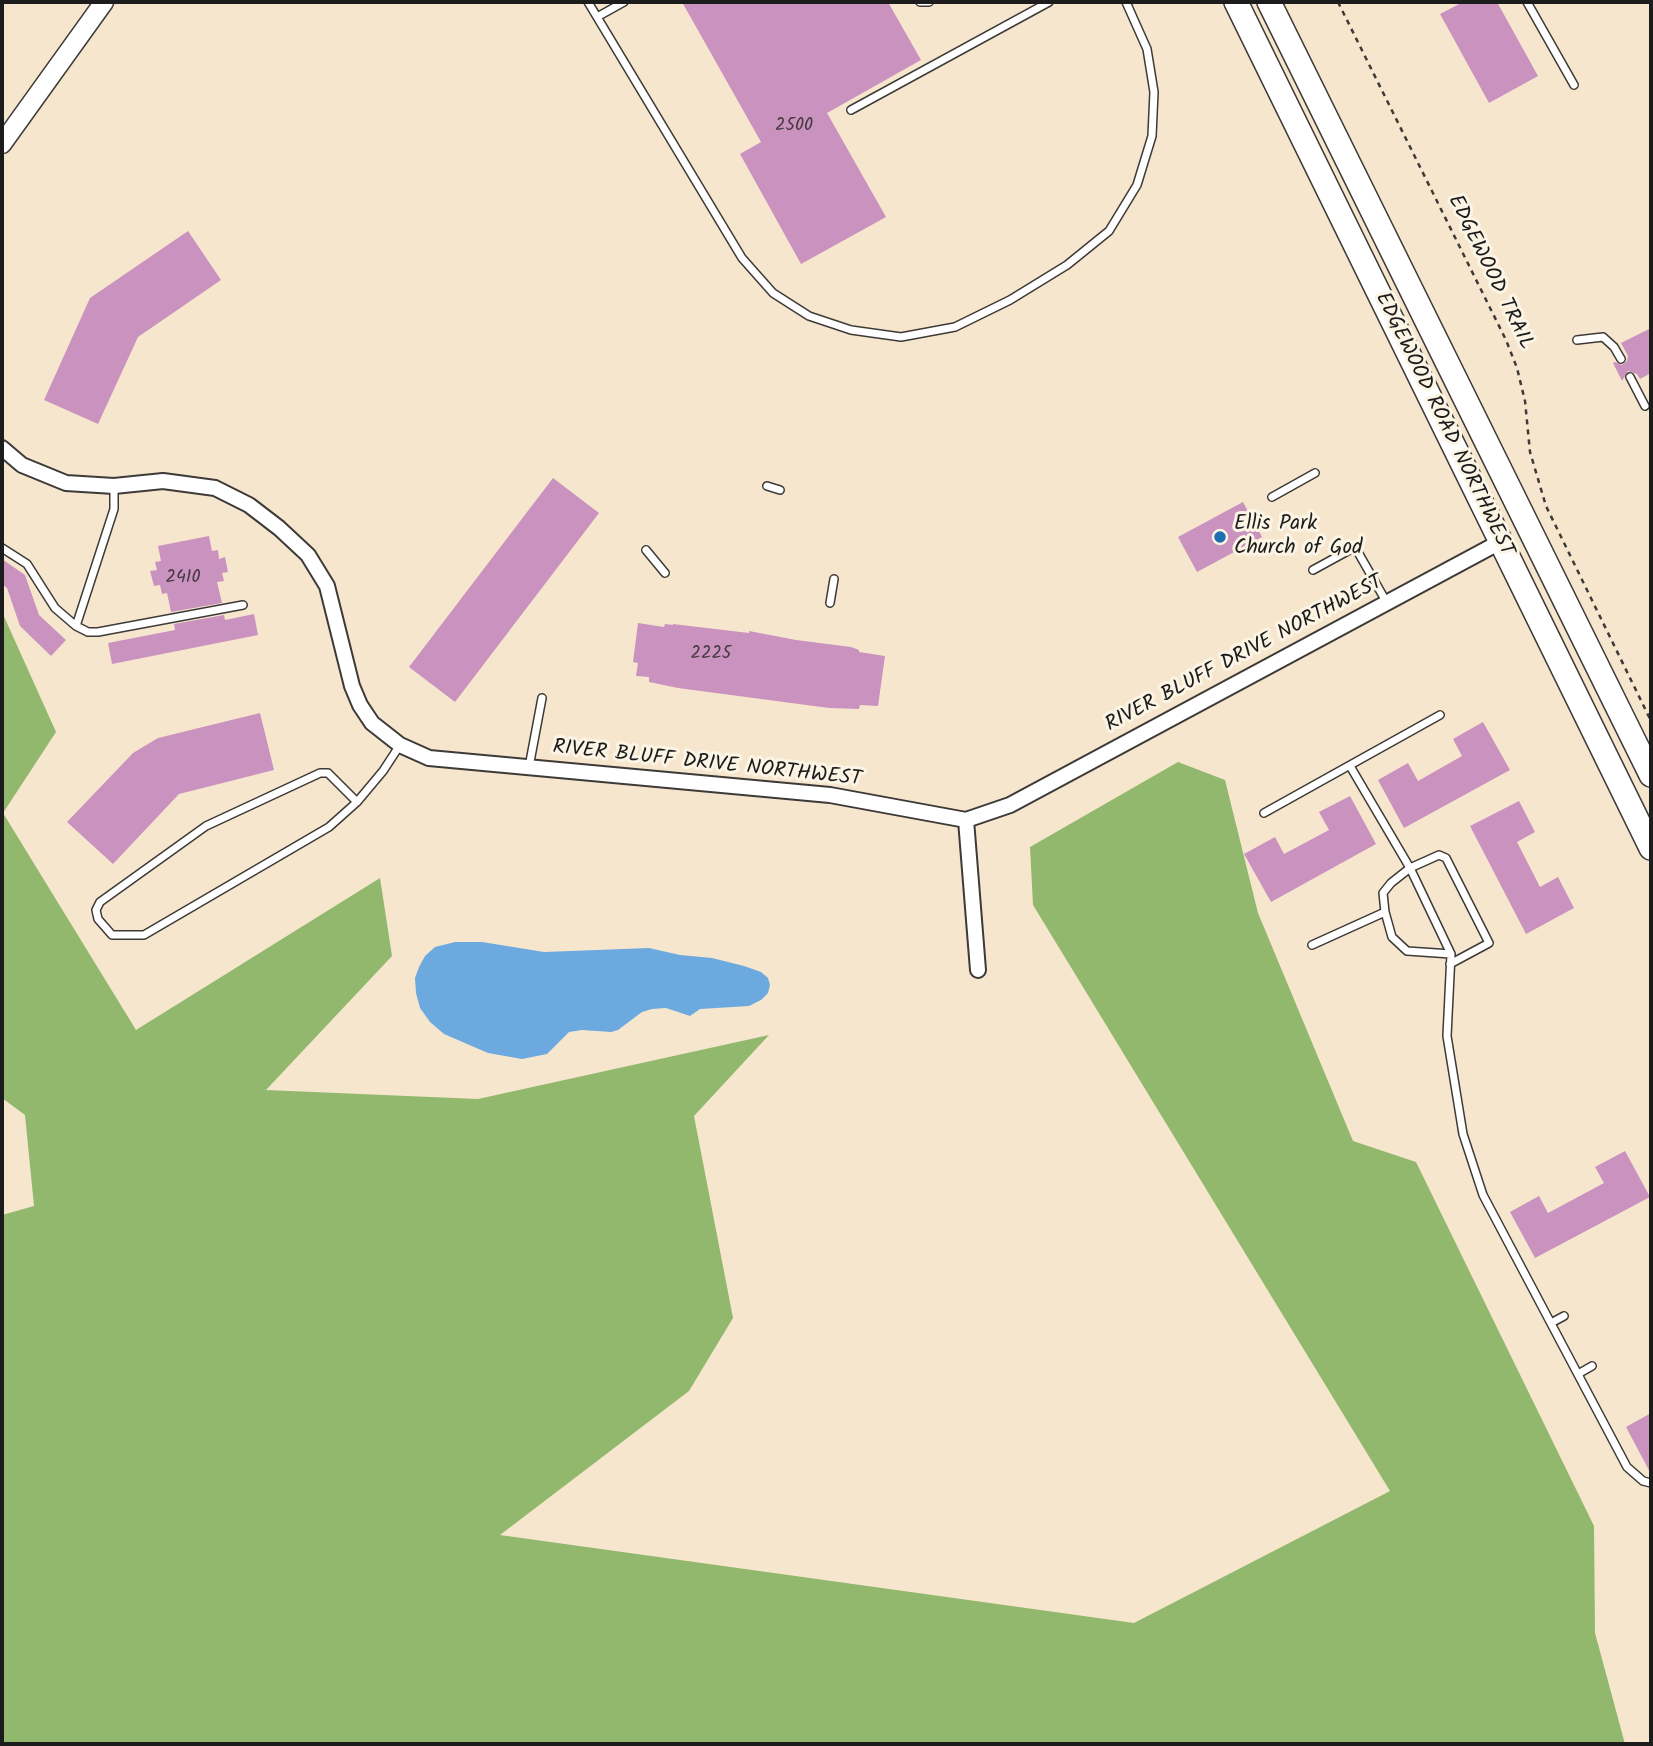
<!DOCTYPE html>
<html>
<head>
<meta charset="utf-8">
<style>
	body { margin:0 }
	#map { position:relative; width:1653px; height:1746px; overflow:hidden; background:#f7e6ce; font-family:Kalam,sans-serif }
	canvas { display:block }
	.frame { position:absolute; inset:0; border:4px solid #1c1c1c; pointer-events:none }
</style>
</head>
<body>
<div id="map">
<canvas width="1653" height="1746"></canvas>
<div class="frame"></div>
</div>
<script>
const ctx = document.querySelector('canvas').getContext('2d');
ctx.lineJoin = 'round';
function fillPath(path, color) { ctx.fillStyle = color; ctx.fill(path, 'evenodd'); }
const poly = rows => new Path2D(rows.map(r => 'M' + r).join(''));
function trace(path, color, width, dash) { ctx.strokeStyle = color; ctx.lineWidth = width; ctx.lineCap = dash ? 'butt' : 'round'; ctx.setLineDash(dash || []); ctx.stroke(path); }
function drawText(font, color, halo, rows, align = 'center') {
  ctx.font = font + ' Kalam,sans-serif'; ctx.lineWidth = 6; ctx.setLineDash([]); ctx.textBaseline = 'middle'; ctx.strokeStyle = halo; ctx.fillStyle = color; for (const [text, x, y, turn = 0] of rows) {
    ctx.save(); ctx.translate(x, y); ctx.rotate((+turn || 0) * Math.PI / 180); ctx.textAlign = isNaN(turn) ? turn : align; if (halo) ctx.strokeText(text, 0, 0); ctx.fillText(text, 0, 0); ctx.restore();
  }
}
fillPath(poly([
	[2,612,56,732,3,813,136,1030,380,878,392,956,266,1090,478,1099,769,1035,694,1116,733,1318,689,1391,500,1535,1134,1623,1390,1491,1033,905,1030,847,1178,762,1225,780,1258,913,1353,1141,1416,1162,1594,1526,1595,1633,1625,1744,2,1744,2,1215,34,1206,25,1115,2,1098]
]), '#91b86d');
fillPath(poly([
	[455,942,482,942,544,952,649,948,680,955,712,958,744,966,761,972,768,978,770,985,768,993,761,1000,749,1006,700,1009,690,1016,666,1008,652,1009,642,1012,618,1030,611,1032,582,1030,569,1032,547,1054,522,1059,488,1053,444,1034,430,1022,420,1008,416,993,415,978,419,967,425,956,435,947]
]), '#6ca9de');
fillPath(poly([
	[682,2,888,2,921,60,827,113,886,217,801,264,740,154,761,142],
	[1463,2,1497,2,1538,76,1489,103,1440,14],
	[188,231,221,280,138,337,98,424,44,400,90,298],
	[1651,328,1651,373,1640,379,1637,374,1628,371,1622,381,1613,363,1615,362,1622,365,1627,361,1628,356,1621,343],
	[553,478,599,513,455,702,409,667],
	[1243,502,1249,513,1254,510,1261,522,1256,525,1262,537,1197,572,1178,537],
	[209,536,212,551,218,550,219,559,225,557,228,572,222,573,224,581,217,582,222,603,171,612,167,593,162,594,160,585,154,586,150,571,157,570,155,562,161,561,158,546],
	[2,559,25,575,39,615,66,640,51,656,20,626,7,588,2,584],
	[254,614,258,635,112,664,108,643,175,630,174,624,224,615,225,620],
	[638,623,664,627,665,624,673,625,673,624,749,633,749,631,796,640,851,647,859,650,859,652,885,656,878,706,860,705,859,709,829,708,678,688,649,682,649,677,636,676,638,663,633,662],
	[260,713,274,770,179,794,113,864,67,822,133,753,158,738],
	[1483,722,1510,770,1404,828,1378,780,1408,763,1418,781,1462,756,1453,739],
	[1350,796,1376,844,1271,902,1244,854,1275,837,1284,854,1329,830,1319,812],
	[1519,801,1535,832,1517,842,1540,887,1558,877,1574,908,1526,934,1470,826],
	[1625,1151,1650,1197,1535,1258,1510,1212,1539,1196,1548,1213,1604,1183,1595,1167],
	[1651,1413,1651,1474,1626,1427]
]), '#ca92be');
const service = poly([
	[588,2,742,258,773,293,809,316,851,330,901,337,955,327,1010,300,1067,265,1109,231,1137,185,1152,136,1154,92,1147,49,1126,2],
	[920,2,929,2],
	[1527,2,1574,85],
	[597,17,624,2],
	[851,110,1049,2],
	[1577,340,1603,337,1614,347,1621,359],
	[1630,377,1645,406],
	[767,486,780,490],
	[1272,497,1315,473],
	[2,548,27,564,55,608,76,626,88,632,98,632,243,605],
	[646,550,665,573],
	[1313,570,1355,547,1387,603],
	[830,603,834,579],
	[76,626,114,509,114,486],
	[1350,766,1410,868,1451,954,1447,1036,1463,1134,1483,1195,1627,1467,1643,1481,1651,1483],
	[529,767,542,698],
	[357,802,328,773,320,773,206,826,100,902,96,910,98,919,112,935,144,935,329,827,357,802,383,771,400,745],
	[1264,813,1440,715],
	[1385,912,1392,937,1407,951,1451,954],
	[1312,945,1385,912,1383,893,1391,883,1410,868,1439,855,1446,858,1489,943,1450,964],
	[1551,1323,1564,1316],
	[1578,1374,1592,1366]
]);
const minor = poly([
	[2,448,22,465,66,483,114,486,163,481,215,488,249,505,279,528,308,555,327,586,352,686,360,705,372,723,400,745,429,758,830,795,966,820,1010,805,1500,542],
	[966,820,978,970]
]);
const tertiary = poly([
	[2,144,104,2]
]);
const primary = poly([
	[1236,2,1651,848],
	[1269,2,1651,775]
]);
trace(service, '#3d3a37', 10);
trace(minor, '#3d3a37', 18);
trace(tertiary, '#3d3a37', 21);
trace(primary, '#3d3a37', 26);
trace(poly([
	[1338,2,1506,340,1517,368,1525,401,1530,452,1546,506,1651,721]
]), '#3d3a37', 2.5, [5, 5]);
trace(service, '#fff', 7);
trace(minor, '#fff', 14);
trace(tertiary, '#fff', 18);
trace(primary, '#fff', 23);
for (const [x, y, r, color] of [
	[1220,537,7,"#1f6fb2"]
]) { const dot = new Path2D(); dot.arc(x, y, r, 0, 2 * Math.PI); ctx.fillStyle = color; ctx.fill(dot); trace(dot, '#fcf5e5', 2.5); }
drawText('18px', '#483a44', null, [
	["2500",794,127],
	["2410",183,579],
	["2225",711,655]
]);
drawText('21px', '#1c1c1c', '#fcf5e5', [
	["EDGEWOOD TRAIL",1489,273,64],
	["EDGEWOOD ROAD NORTHWEST",1443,425,64],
	["RIVER BLUFF DRIVE NORTHWEST",1245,655,-28],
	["RIVER BLUFF DRIVE NORTHWEST",707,765,6]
]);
drawText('21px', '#1c1c1c', '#fcf5e5', [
	["Ellis Park",1234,525],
	["Church of God",1234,549]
], 'left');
</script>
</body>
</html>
